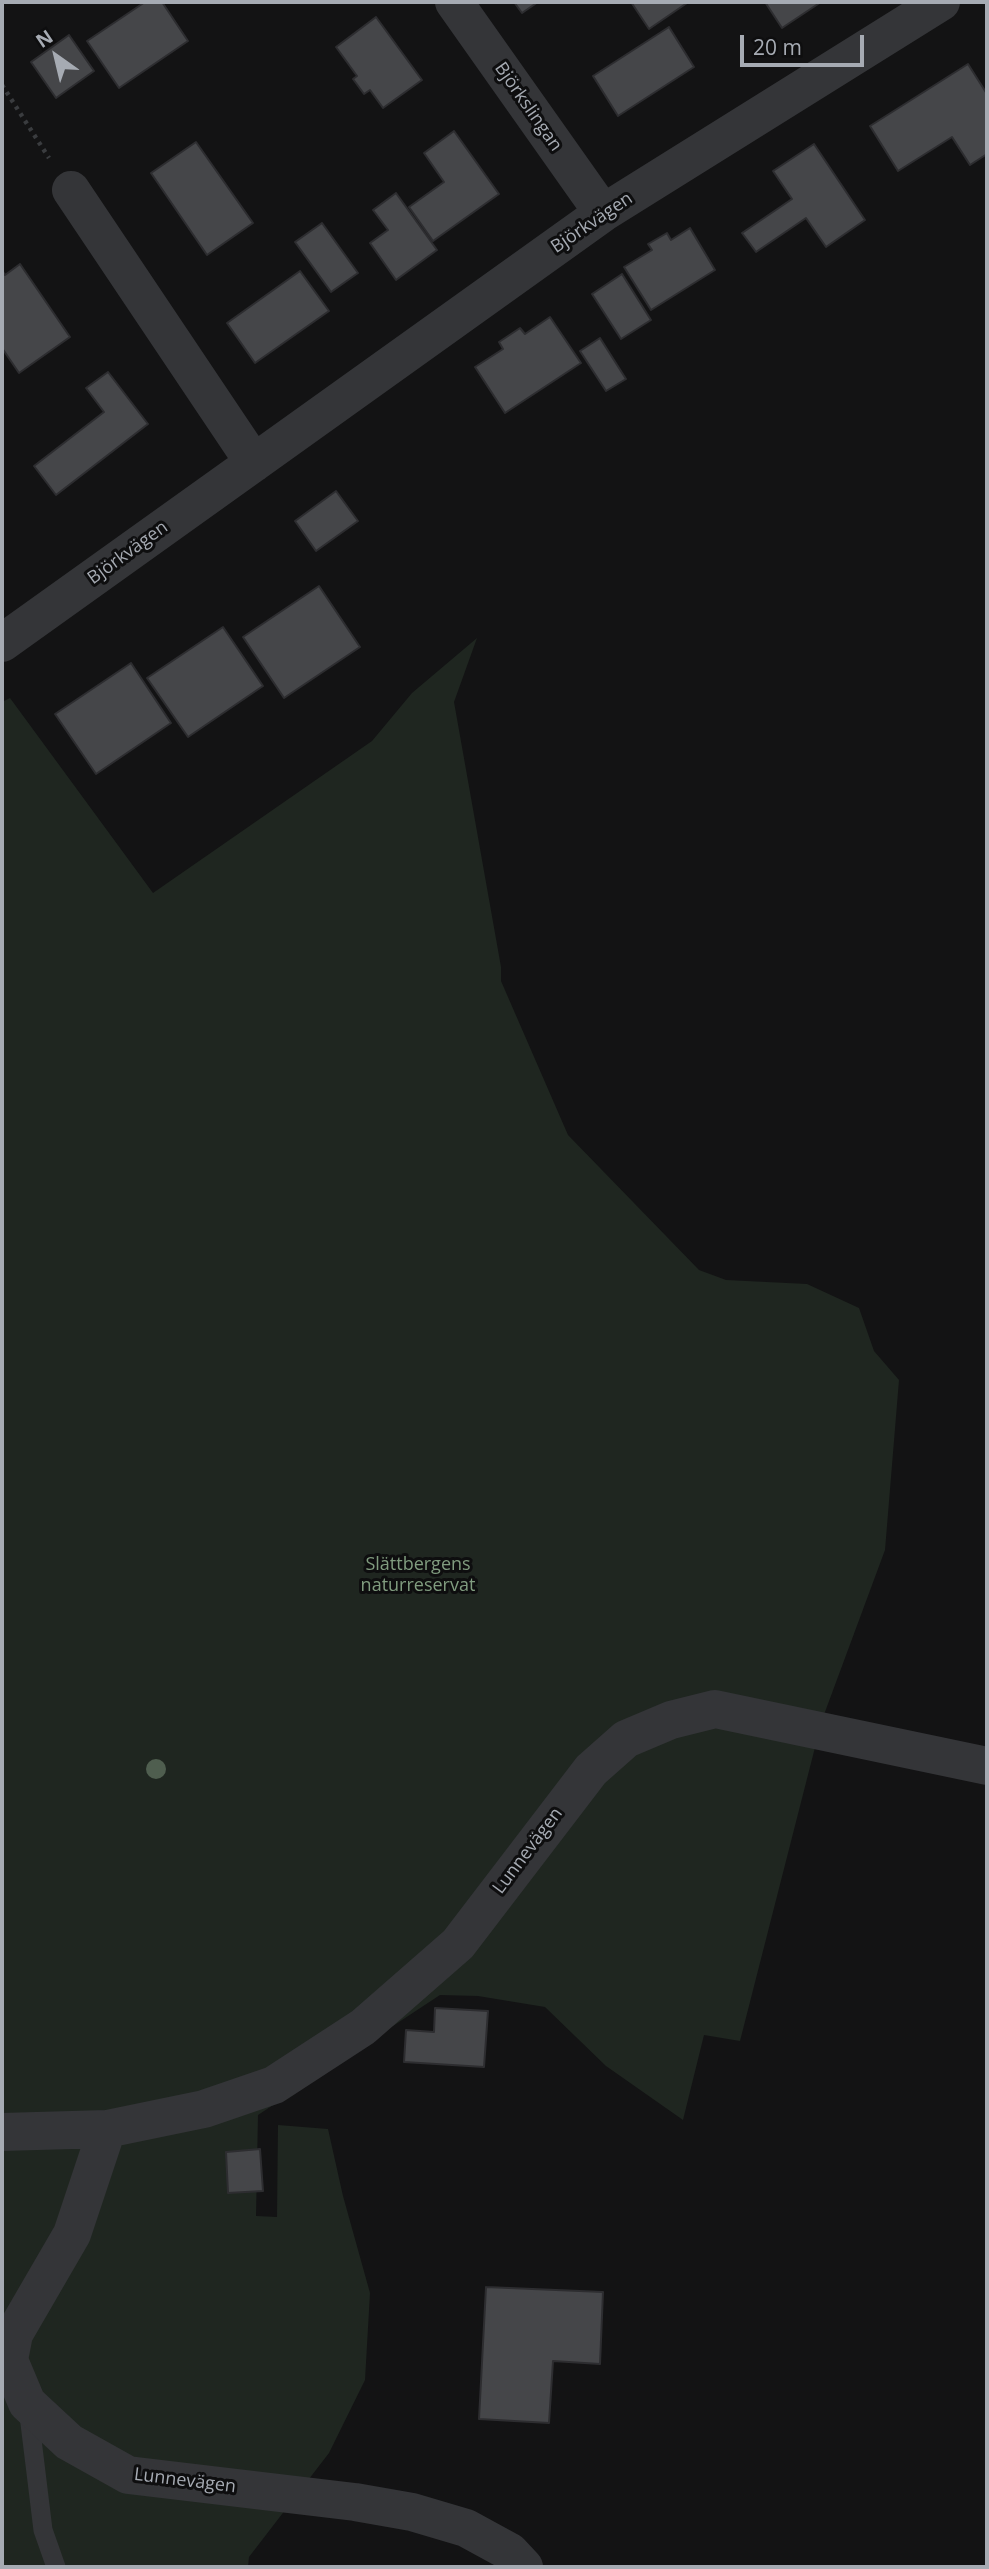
<!DOCTYPE html>
<html>
<head>
<meta charset="utf-8">
<style>
	body { margin:0 }
	#map { position:relative; width:989px; height:2569px; overflow:hidden; background:#131314; font-family:"Open Sans",sans-serif }
	canvas { display:block }
	.frame { position:absolute; inset:0; border:4px solid #a6abb3; pointer-events:none }
	.north { position:absolute; left:21px; top:21px; width:70px; height:70px; -webkit-text-stroke:5px #0e0e0f; paint-order:stroke; rotate:326deg; font-size:19px; font-weight:700; line-height:28px; text-align:center; color:#a6abb3 }
	.north::after { content:''; display:block; margin:auto; width:24px; height:32px; background:#a6abb3; clip-path:polygon(50% 0,100% 100%,50% 72%,0 100%) }
	.scale { position:absolute; left:740px; top:35px; width:124px; height:32px; box-sizing:border-box; border:4px solid #a6abb3; border-top:0; padding-left:9px; font-size:21px; line-height:24px; white-space:nowrap; color:#a6abb3; -webkit-text-stroke:5px #0e0e0f; paint-order:stroke }
</style>
</head>
<body>
<div id="map">
<canvas width="989" height="2569"></canvas>
<div class="frame"></div>
<div class="north">N</div>
<div class="scale">20 m</div>
</div>
<script>
const ctx = document.querySelector('canvas').getContext('2d');
ctx.lineJoin = 'round';
function fillPath(path, color) { ctx.fillStyle = color; ctx.fill(path, 'evenodd'); }
const poly = rows => new Path2D(rows.map(r => 'M' + r).join(''));
function trace(path, color, width, dash) { ctx.strokeStyle = color; ctx.lineWidth = width; ctx.lineCap = dash ? 'butt' : 'round'; ctx.setLineDash(dash || []); ctx.stroke(path); }
function drawText(font, color, halo, rows, align = 'center') {
  ctx.font = font + ' "Open Sans",sans-serif'; ctx.lineWidth = 6; ctx.setLineDash([]); ctx.textBaseline = 'middle'; ctx.strokeStyle = halo; ctx.fillStyle = color; for (const [text, x, y, turn = 0] of rows) {
    ctx.save(); ctx.translate(x, y); ctx.rotate((+turn || 0) * Math.PI / 180); ctx.textAlign = isNaN(turn) ? turn : align; if (halo) ctx.strokeText(text, 0, 0); ctx.fillText(text, 0, 0); ctx.restore();
  }
}
fillPath(poly([
	[477,638,454,702,501,967,501,981,568,1135,699,1270,726,1280,807,1284,859,1308,874,1351,899,1380,885,1550,822,1720,740,2041,704,2035,683,2120,606,2066,545,2007,478,1996,440,1995,258,2115,256,2216,277,2217,278,2125,328,2129,343,2196,370,2293,365,2380,329,2453,249,2557,248,2567,2,2567,2,702,10,698,153,893,372,741,412,693]
]), '#1f2620');
const building = poly([
	[145,2,162,2,188,41,119,88,87,41,145,2],
	[514,2,538,2,522,13,514,2],
	[631,2,686,2,687,3,649,29,631,2],
	[765,2,821,2,782,28,765,2],
	[376,17,422,80,383,108,370,90,364,94,353,79,357,76,336,47,376,17],
	[669,27,694,67,618,116,593,76,669,27],
	[69,35,94,71,56,98,31,62,69,35],
	[968,64,987,94,987,154,970,165,952,137,898,171,870,126,968,64],
	[454,131,499,194,433,241,409,207,444,182,424,153,454,131],
	[196,142,253,223,207,255,151,173,196,142],
	[814,144,865,220,826,247,806,218,756,252,742,233,792,199,773,171,814,144],
	[396,193,437,250,396,280,370,243,388,230,373,210,396,193],
	[322,223,358,273,331,292,295,242,322,223],
	[690,228,715,270,651,310,624,267,652,250,648,244,667,233,671,240,690,228],
	[20,264,70,337,19,373,2,348,2,270,5,275,20,264],
	[300,271,329,311,255,363,227,323,300,271],
	[622,274,651,320,621,339,592,294,622,274],
	[550,317,581,363,505,413,475,367,503,349,499,342,520,328,525,334,550,317],
	[600,338,626,379,606,391,580,351,600,338],
	[108,372,148,424,56,495,34,466,104,412,86,388,108,372],
	[336,491,358,521,316,551,295,521,336,491],
	[319,586,360,647,284,698,243,637,319,586],
	[223,627,263,686,188,737,147,678,223,627],
	[131,663,171,723,96,774,55,714,131,663],
	[435,2008,488,2011,484,2067,404,2062,406,2030,434,2032,435,2008],
	[260,2149,263,2191,228,2193,226,2152,260,2149],
	[486,2287,603,2292,600,2364,553,2361,549,2423,479,2419,486,2287]
]);
fillPath(building, '#454649');
trace(building, '#2d2d30', 2);
trace(poly([
	[2,85,49,158]
]), '#3a3c3f', 4.5, [3.5, 5]);
trace(poly([
	[28,2407,43,2530,56,2567]
]), '#343538', 19);
trace(poly([
	[454,2,603,213],
	[71,190,254,463],
	[2,643,603,213,941,2],
	[107,2129,72,2234,14,2334,9,2360,27,2403,69,2442,128,2475,355,2502,412,2512,466,2528,510,2552,524,2567],
	[2,2132,107,2129,204,2109,274,2085,363,2027,458,1944,591,1770,626,1739,671,1720,715,1709,987,1766]
]), '#343538', 38);
ctx.fillStyle = '#4f5e4f';
for (const [x, y] of [
	[156,1769]
]) { ctx.beginPath(); ctx.arc(x, y, 10, 0, 2 * Math.PI); ctx.fill(); }
drawText('18px', '#a6abb3', '#0e0e0f', [
	["Björkslingan",528,107,55],
	["Björkvägen",592,223,-34],
	["Björkvägen",128,553,-36],
	["Lunnevägen",528,1851,-53],
	["Lunnevägen",185,2481,7]
]);
drawText('18px', '#809c7f', '#0e0e0f', [
	["Slättbergens",418,1565],
	["naturreservat",418,1586]
]);
</script>
</body>
</html>
